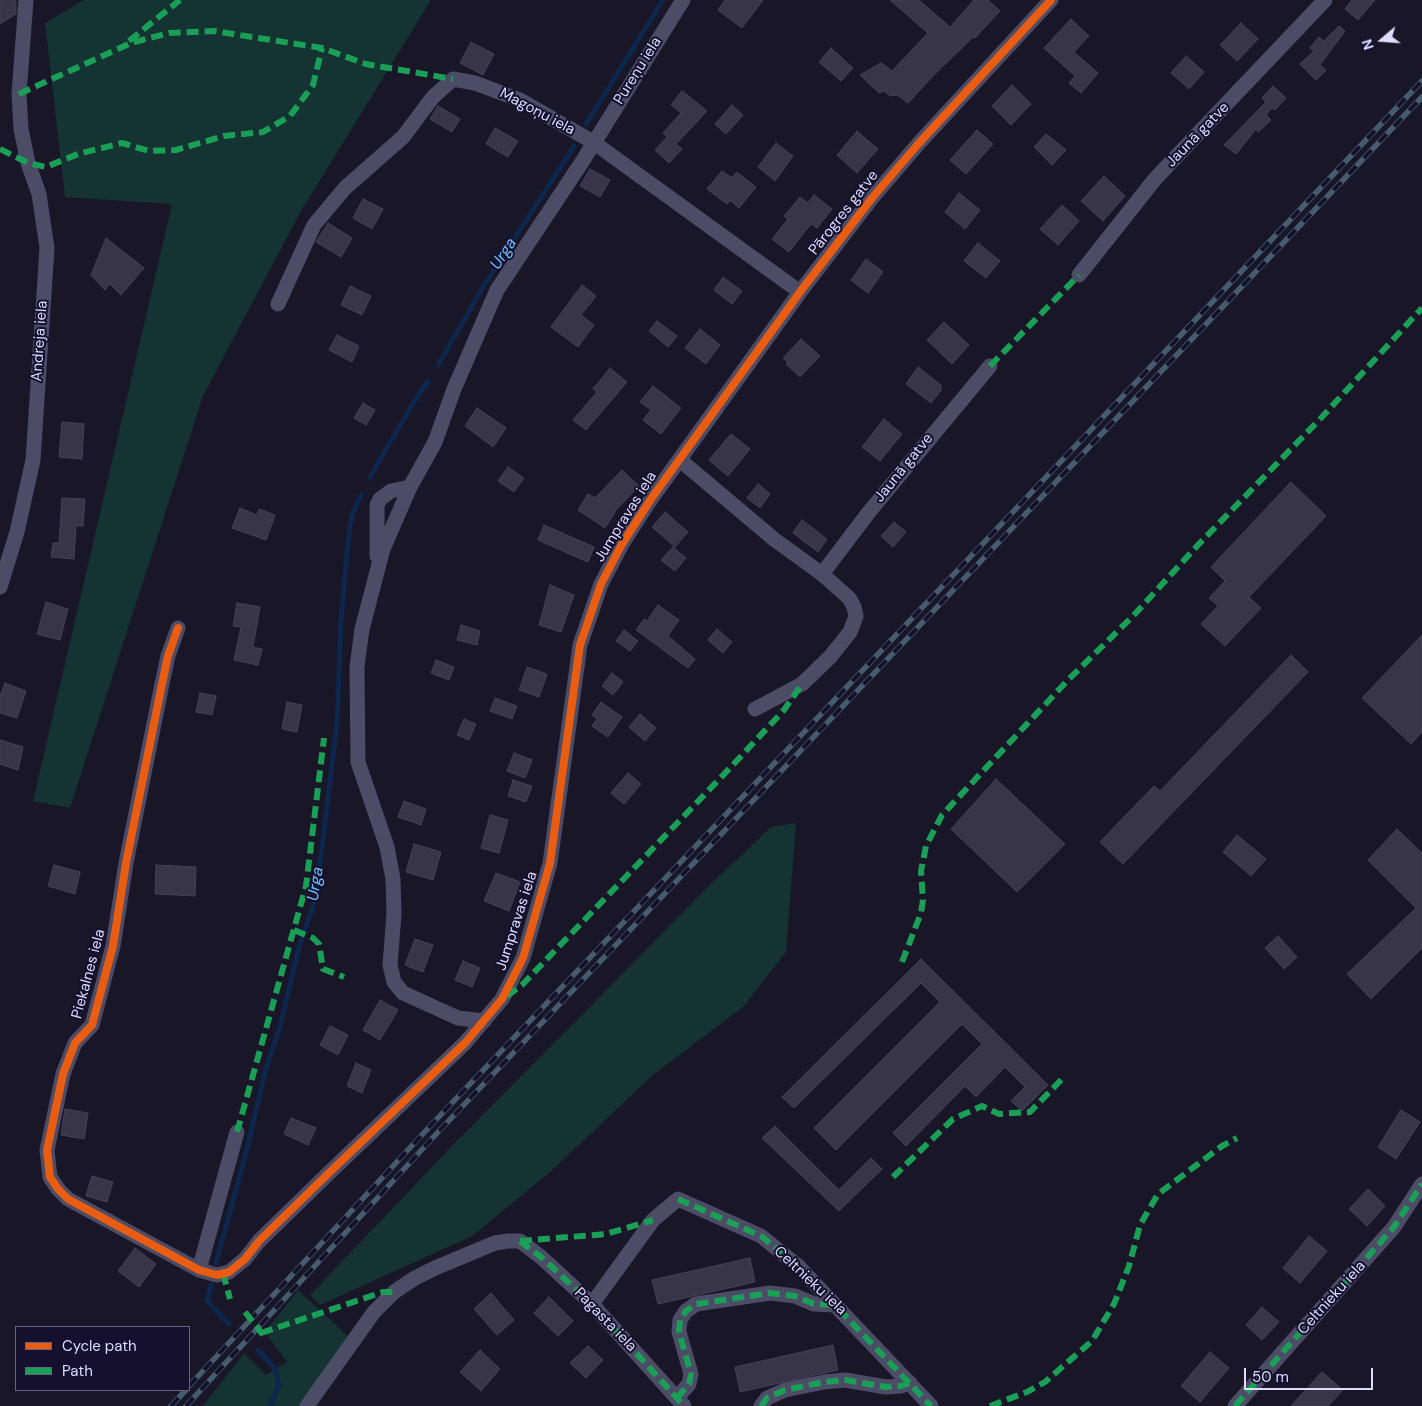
<!DOCTYPE html>
<html>
<head>
<meta charset="utf-8">
<style>
	body { margin:0 }
	#map { position:relative; width:1422px; height:1406px; overflow:hidden; background:#191627; font-family:"DM Sans",sans-serif }
	canvas { display:block }
	.legend { position:absolute; left:15px; top:1326px; width:175px; height:65px; box-sizing:border-box; background:#14102d; border:1px solid #656281; margin:0; padding:6px 9px; list-style:none; font-size:15px; color:#dedcff }
	.legend li { display:flex; align-items:center; gap:10px; height:25px }
	.legend b { width:25px; border:1px solid #656281 }
	.north { position:absolute; left:1357px; top:15px; width:50px; height:50px; -webkit-text-stroke:4px #14102d; paint-order:stroke; rotate:252deg; font-size:14px; font-weight:700; line-height:20px; text-align:center; color:#dedcff }
	.north::after { content:''; display:block; margin:auto; width:18px; height:22px; background:#dedcff; clip-path:polygon(50% 0,100% 100%,50% 72%,0 100%) }
	.scale { position:absolute; left:1244px; top:1368px; width:129px; height:22px; box-sizing:border-box; border:2px solid #dedcff; border-top:0; padding-left:6px; font-size:15px; line-height:18px; white-space:nowrap; color:#dedcff; -webkit-text-stroke:4px #14102d; paint-order:stroke }
</style>
</head>
<body>
<div id="map">
<canvas width="1422" height="1406"></canvas>
<ul class="legend">
<li><b style="height:6px;background:#e95d12"></b>Cycle path</li>
<li><b style="height:6px;background:#1a9f57"></b>Path</li>
</ul>
<div class="north">N</div>
<div class="scale">50 m</div>
</div>
<script>
const ctx = document.querySelector('canvas').getContext('2d');
ctx.lineJoin = 'round';
function fillPath(path, color) { ctx.fillStyle = color; ctx.fill(path, 'evenodd'); }
const poly = rows => new Path2D(rows.map(r => 'M' + r).join(''));
function trace(path, color, width, dash) { ctx.strokeStyle = color; ctx.lineWidth = width; ctx.lineCap = dash ? 'butt' : 'round'; ctx.setLineDash(dash || []); ctx.stroke(path); }
function drawText(font, color, halo, rows, align = 'center') {
  ctx.font = font + ' "DM Sans",sans-serif'; ctx.lineWidth = 4; ctx.setLineDash([]); ctx.textBaseline = 'middle'; ctx.strokeStyle = halo; ctx.fillStyle = color; for (const [text, x, y, turn = 0] of rows) {
    ctx.save(); ctx.translate(x, y); ctx.rotate((+turn || 0) * Math.PI / 180); ctx.textAlign = isNaN(turn) ? turn : align; if (halo) ctx.strokeText(text, 0, 0); ctx.fillText(text, 0, 0); ctx.restore();
  }
}
fillPath(poly([
	[84,0,431,0,301,211,203,396,70,808,33,801,172,204,65,197,45,23],
	[796,823,786,952,743,1007,653,1075,548,1174,472,1236,320,1305,310,1295,451,1147,714,881,771,827],
	[298,1290,349,1337,299,1406,203,1406,244,1353,266,1375,287,1362,265,1332]
]), '#143332');
trace(poly([
	[586,124,663,0],
	[438,365,485,284,574,146],
	[370,477,412,405,428,381],
	[216,1263,246,1153,265,1072,280,1026,299,947,316,897,337,723,341,620,349,532,352,515,361,495],
	[211,1285,207,1301,229,1324],
	[258,1350,275,1369,279,1385,270,1406]
]), '#0c264d', 5);
const building = poly([
	[0,0,15,0,16,2,16,14,0,24,0,0],
	[725,0,763,0,742,28,718,10,725,0],
	[890,0,919,0,950,27,974,0,988,0,1000,11,975,38,973,37,933,76,908,103,897,95,890,96,884,91,879,93,860,75,881,63,892,71,928,33,890,0],
	[1352,0,1375,0,1358,20,1345,9,1352,0],
	[1071,19,1089,36,1074,52,1098,73,1081,93,1069,83,1075,76,1044,48,1071,19],
	[1241,23,1258,39,1237,61,1220,45,1241,23],
	[1339,26,1345,31,1320,65,1326,70,1316,80,1300,64,1314,51,1310,48,1319,37,1324,41,1339,26],
	[471,42,494,54,483,75,460,63,471,42],
	[831,48,853,68,841,81,819,62,831,48],
	[1186,56,1204,72,1189,89,1171,73,1186,56],
	[1012,85,1031,104,1011,125,992,106,1012,85],
	[1273,86,1286,98,1275,110,1272,108,1266,115,1271,120,1258,132,1256,129,1236,154,1224,145,1266,102,1262,98,1273,86],
	[682,91,707,111,676,144,682,149,669,163,655,150,667,137,663,133,681,113,671,105,682,91],
	[732,105,743,115,726,134,715,124,732,105],
	[438,106,460,119,452,132,430,119,438,106],
	[495,128,518,141,508,157,486,144,495,128],
	[977,130,993,144,966,174,950,160,977,130],
	[857,131,878,149,857,173,837,155,857,131],
	[1046,134,1066,150,1052,165,1034,147,1046,134],
	[776,143,793,156,775,181,758,167,776,143],
	[590,169,610,180,600,197,580,186,590,169],
	[722,171,732,178,737,172,756,187,739,208,730,200,727,204,707,189,722,171],
	[1104,176,1125,196,1103,221,1081,201,1104,176],
	[959,193,980,210,965,229,945,212,959,193],
	[814,195,832,209,817,228,811,224,789,252,772,239,788,219,784,216,800,197,808,203,814,195],
	[363,199,383,209,372,229,353,218,363,199],
	[1062,205,1079,221,1058,245,1040,229,1062,205],
	[328,223,352,238,341,257,316,242,328,223],
	[106,238,144,268,121,295,110,284,105,290,91,275,106,238],
	[978,243,1000,261,986,278,964,261,978,243],
	[866,259,883,272,868,293,851,280,866,259],
	[723,277,742,291,732,304,714,290,723,277],
	[582,285,596,296,581,315,594,325,578,347,551,327,582,285],
	[350,286,371,296,362,315,341,305,350,286],
	[657,321,677,336,668,347,649,331,657,321],
	[944,322,969,345,952,364,927,340,944,322],
	[700,329,720,345,706,364,685,348,700,329],
	[337,335,359,346,352,362,329,350,337,335],
	[801,339,820,356,800,377,786,364,788,362,783,358,801,339],
	[918,367,941,385,941,390,931,403,906,384,918,367],
	[610,368,627,382,586,430,573,420,597,392,593,389,610,368],
	[653,386,681,408,661,434,643,420,651,410,640,402,653,386],
	[363,403,375,410,366,425,354,418,363,403],
	[477,408,506,428,493,447,465,426,477,408],
	[884,419,902,434,880,461,862,447,884,419],
	[62,422,84,424,82,459,59,457,62,422],
	[731,434,750,449,728,476,709,460,731,434],
	[508,467,524,478,514,492,498,481,508,467],
	[622,470,639,486,617,509,605,528,578,510,588,494,595,498,622,470],
	[1291,482,1326,516,1249,597,1261,608,1225,646,1201,624,1218,606,1209,598,1225,581,1211,567,1291,482],
	[758,484,770,494,760,508,747,498,758,484],
	[62,498,85,499,83,526,76,526,74,559,51,557,53,543,59,543,62,498],
	[240,508,257,515,259,509,275,515,266,540,232,528,240,508],
	[665,512,688,532,675,547,652,527,665,512],
	[802,520,827,539,818,552,793,533,802,520],
	[894,522,906,532,893,547,881,536,894,522],
	[544,525,594,547,588,562,538,540,544,525],
	[673,547,686,558,675,571,661,560,673,547],
	[550,585,574,595,561,632,539,625,550,585],
	[46,602,68,609,60,640,37,634,46,602],
	[237,603,260,607,253,647,262,649,258,665,234,660,241,627,233,626,237,603],
	[658,605,679,620,668,636,695,659,688,668,636,630,644,619,647,621,658,605],
	[461,625,480,631,477,645,457,640,461,625],
	[717,629,732,642,723,653,708,640,717,629],
	[624,630,638,641,630,651,616,641,624,630],
	[1422,635,1422,732,1411,744,1362,698,1422,635],
	[1291,655,1308,672,1123,864,1100,842,1154,786,1160,791,1291,655],
	[436,660,454,667,449,680,431,673,436,660],
	[527,667,547,674,539,697,519,690,527,667],
	[612,673,623,682,613,695,602,686,612,673],
	[5,683,26,691,17,718,0,713,0,696,5,683],
	[200,693,216,696,212,715,196,712,200,693],
	[495,698,517,706,512,719,490,711,495,698],
	[287,702,302,705,297,732,282,729,287,702],
	[601,702,622,717,608,737,592,726,597,719,592,715,601,702],
	[640,714,656,728,645,741,629,727,640,714],
	[464,719,476,724,469,740,457,735,464,719],
	[0,740,23,747,18,770,0,764,0,740],
	[514,753,532,760,525,778,507,771,514,753],
	[628,773,641,784,624,804,611,793,628,773],
	[996,779,1065,844,1017,892,951,829,996,779],
	[513,780,532,786,526,802,508,796,513,780],
	[404,801,426,809,421,825,398,817,404,801],
	[490,815,508,820,499,853,481,848,490,815],
	[1397,829,1422,853,1422,948,1371,999,1347,974,1416,908,1368,860,1397,829],
	[1237,835,1266,859,1251,876,1223,852,1237,835],
	[414,844,441,852,433,880,406,872,414,844],
	[54,865,80,872,75,894,48,886,54,865],
	[156,865,196,867,195,896,155,894,156,865],
	[496,873,520,882,509,911,484,901,496,873],
	[1278,936,1297,957,1284,969,1265,948,1278,936],
	[415,939,433,945,423,972,405,965,415,939],
	[921,959,1048,1085,1022,1111,1011,1101,1025,1087,1005,1067,976,1097,965,1086,906,1146,893,1133,982,1044,962,1024,836,1150,814,1128,940,1002,921,983,794,1108,782,1097,921,959],
	[463,961,480,968,472,987,455,980,463,961],
	[380,1000,398,1010,380,1040,363,1030,380,1000],
	[330,1026,348,1035,338,1055,320,1045,330,1026],
	[356,1063,371,1070,362,1093,347,1086,356,1063],
	[65,1109,88,1113,84,1139,61,1135,65,1109],
	[1401,1110,1420,1122,1396,1159,1378,1147,1401,1110],
	[291,1118,316,1128,308,1145,284,1134,291,1118],
	[775,1126,839,1190,871,1158,882,1169,839,1211,762,1138,775,1126],
	[92,1176,113,1182,107,1202,86,1196,92,1176],
	[1368,1189,1385,1206,1367,1226,1349,1209,1368,1189],
	[1309,1236,1327,1251,1300,1283,1283,1268,1309,1236],
	[135,1248,156,1264,139,1287,118,1271,135,1248],
	[750,1258,755,1282,658,1304,652,1280,750,1258],
	[491,1293,514,1320,497,1335,474,1309,491,1293],
	[549,1297,573,1321,558,1336,534,1313,549,1297],
	[1262,1307,1279,1322,1262,1340,1246,1325,1262,1307],
	[833,1345,838,1370,740,1392,735,1367,833,1345],
	[588,1346,603,1360,586,1378,570,1363,588,1346],
	[480,1350,500,1369,481,1391,460,1372,480,1350],
	[1210,1352,1229,1368,1200,1402,1181,1386,1210,1352],
	[1322,1372,1343,1390,1328,1406,1291,1406,1322,1372]
]);
fillPath(building, '#383548');
trace(building, '#454159', 1);
trace(poly([
	[1079,275,1155,179,1325,0],
	[278,304,314,225,345,188,403,137,433,97,453,79,475,83,520,100,593,142,800,292],
	[680,460,775,540,822,574,849,598,854,607,856,616,850,632,830,657,802,684,755,709],
	[377,556,377,505,380,499,391,491,410,487],
	[822,574,869,512,990,366],
	[0,587,17,532,33,460,47,248,39,194,28,163,21,129,19,94,26,0],
	[178,628,168,656,162,684,126,863,113,946,92,1025,75,1043,63,1074,47,1150,50,1177,58,1189,68,1199,199,1270,217,1275,229,1272,245,1259,259,1241,333,1169,465,1043,502,999,523,958,550,863,580,645,601,584,622,544,651,499,800,292,872,198,919,143,1051,0],
	[484,1021,458,1018,403,993,394,982,390,965,394,914,393,879,387,847,358,762,357,667,362,629,383,549,410,487,435,442,454,389,497,290,582,162,683,0],
	[199,1270,237,1132],
	[592,1304,653,1220,678,1199,761,1236,798,1266,931,1406],
	[677,1398,689,1384,691,1374,679,1332,680,1320,686,1311,696,1304,770,1293,795,1296,814,1304,834,1305],
	[307,1406,374,1312,394,1292,415,1278,435,1268,495,1243,508,1241,520,1241,541,1257,592,1304,684,1406],
	[761,1406,767,1398,785,1390,824,1382,845,1380,886,1387,901,1386,910,1383],
	[1235,1406,1394,1227,1422,1184]
]), '#4c4c67', 15);
const rail = poly([
	[189,1386,433,1123,1422,81],
	[171,1406,186,1390],
	[186,1406,439,1131,1422,97]
]);
trace(rail, '#455c6f', 5.5);
trace(rail, '#14102d', 4, [11]);
trace(poly([
	[129,41,180,0],
	[19,94,131,43,169,33,214,31,322,48,366,64,453,79],
	[0,149,28,163,46,167,78,154,122,143,149,151,176,150,224,136,263,132,290,116,313,85,322,48],
	[990,366,1079,275],
	[294,930,313,938,319,944,323,969,344,977],
	[902,962,921,913,923,900,921,871,926,846,942,815,1068,680,1133,616,1198,545,1322,417,1422,308],
	[507,996,522,985,730,768,784,710,802,684],
	[237,1132,306,886,324,738],
	[893,1177,953,1119,982,1106,999,1114,1030,1112,1063,1078],
	[678,1199,761,1236,798,1266,931,1406],
	[520,1241,541,1257,592,1304,684,1406],
	[520,1241,606,1234,653,1220],
	[223,1273,230,1299],
	[245,1312,263,1335],
	[261,1333,383,1292,394,1292],
	[677,1398,689,1384,691,1374,679,1332,680,1320,686,1311,696,1304,770,1293,795,1296,814,1304,834,1305],
	[761,1406,767,1398,785,1390,824,1382,845,1380,886,1387,901,1386,910,1383],
	[990,1406,1027,1392,1045,1382,1092,1341,1114,1304,1129,1266,1140,1225,1158,1194,1222,1146,1237,1138],
	[1235,1406,1394,1227,1422,1184]
]), '#1a9f57', 6, [12, 6]);
trace(poly([
	[178,628,168,656,162,684,126,863,113,946,92,1025,75,1043,63,1074,47,1150,50,1177,58,1189,68,1199,199,1270,217,1275,229,1272,245,1259,259,1241,333,1169,465,1043,502,999,523,958,550,863,580,645,601,584,622,544,651,499,800,292,872,198,919,143,1051,0]
]), '#e95d12', 8);
drawText('15px', '#dedcff', '#14102d', [
	["Pureņu iela",638,71,-58],
	["Magoņu iela",537,112,28],
	["Jaunā gatve",1198,135,-46],
	["Pārogres gatve",844,213,-52],
	["Andreja iela",40,341,-86],
	["Jaunā gatve",904,468,-51],
	["Jumpravas iela",626,517,-58],
	["Jumpravas iela",517,921,-72],
	["Piekalnes iela",89,974,-75],
	["Celtnieku iela",810,1281,43],
	["Celtnieku iela",1332,1298,-48],
	["Pagasta iela",605,1320,46]
]);
drawText('italic 16px', '#6ac1ff', '#14102d', [
	["Urga",504,254,-57],
	["Urga",316,884,-81]
]);
</script>
</body>
</html>
